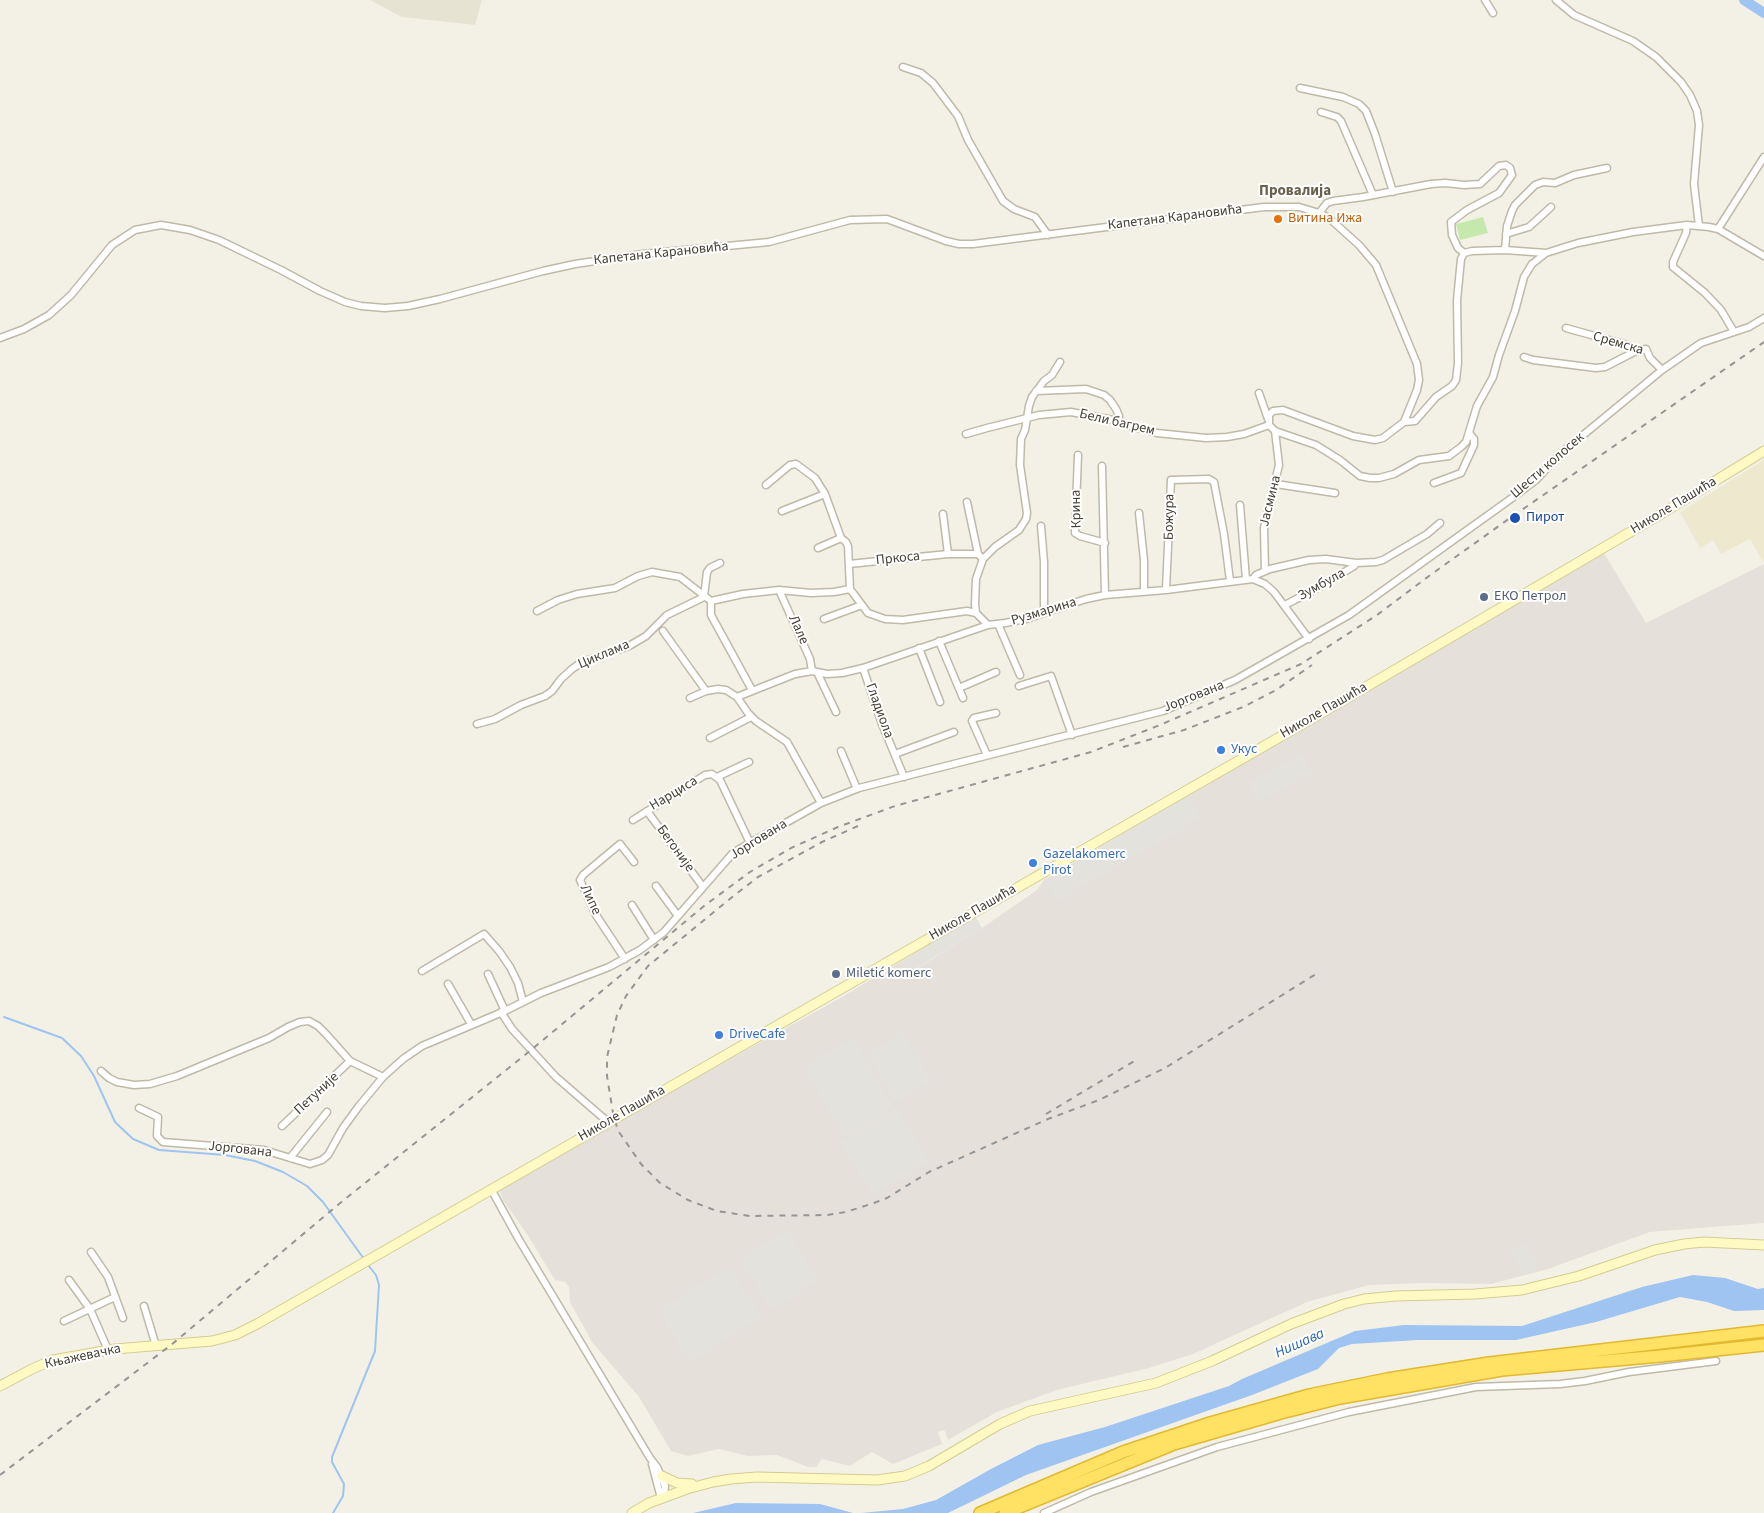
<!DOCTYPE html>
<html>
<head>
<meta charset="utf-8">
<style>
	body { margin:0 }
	canvas { display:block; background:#f3f1e5 }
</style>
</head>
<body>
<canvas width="1764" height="1513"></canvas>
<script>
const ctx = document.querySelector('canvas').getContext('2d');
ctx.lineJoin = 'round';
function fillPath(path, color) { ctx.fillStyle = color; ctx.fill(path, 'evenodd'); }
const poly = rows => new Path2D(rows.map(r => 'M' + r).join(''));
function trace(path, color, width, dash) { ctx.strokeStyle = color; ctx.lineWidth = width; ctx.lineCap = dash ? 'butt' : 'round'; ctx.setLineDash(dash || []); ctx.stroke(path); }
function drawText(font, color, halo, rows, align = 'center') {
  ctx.font = font + ' "Source Sans 3",sans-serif'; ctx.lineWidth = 4; ctx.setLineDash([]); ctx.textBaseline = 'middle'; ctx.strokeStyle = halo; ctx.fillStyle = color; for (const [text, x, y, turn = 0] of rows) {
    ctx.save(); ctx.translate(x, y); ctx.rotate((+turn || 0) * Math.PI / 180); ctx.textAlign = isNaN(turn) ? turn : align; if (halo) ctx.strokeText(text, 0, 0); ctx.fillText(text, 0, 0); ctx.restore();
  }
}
fillPath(poly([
	[370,0,482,0,475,25,402,17]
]), '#e7e3d3');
fillPath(poly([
	[1604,553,1646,623,1764,564,1764,1223,1650,1232,1545,1270,1491,1284,1423,1283,1369,1285,1307,1302,1193,1354,1149,1368,1057,1390,997,1412,948,1440,945,1431,943,1430,938,1432,942,1444,893,1464,872,1452,850,1466,822,1459,816,1467,808,1467,777,1455,748,1456,719,1449,688,1456,671,1451,639,1397,592,1342,570,1302,569,1287,565,1282,555,1280,527,1234,503,1200,500,1191,505,1183,835,1001,900,962,908,974,982,928,1037,890,1044,880]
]), '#e5e1da');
fillPath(poly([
	[1764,460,1764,563,1750,539,1721,554,1713,540,1700,548,1680,512]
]), '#ede8ce');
fillPath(poly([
	[1483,217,1488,233,1460,240,1456,224]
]), '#c5e9ac');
fillPath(poly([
	[1301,753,1312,771,1259,802,1248,783],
	[1189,795,1201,818,1056,901,1044,880],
	[975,916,982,928,907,974,900,962],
	[901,1030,932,1081,896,1103,868,1055,891,1040],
	[853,1038,894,1107,845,1137,804,1068],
	[897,1108,929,1162,872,1196,840,1142],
	[787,1230,818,1281,771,1310,740,1259],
	[1524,1243,1538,1267,1525,1275,1511,1252],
	[729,1266,761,1317,690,1362,658,1311]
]), '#e3e2dd');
fillPath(poly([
	[1693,1275,1725,1278,1758,1289,1764,1288,1764,1310,1734,1311,1707,1302,1680,1297,1596,1322,1516,1340,1418,1340,1352,1344,1339,1348,1318,1369,1252,1395,1026,1475,948,1513,861,1513,903,1509,936,1500,991,1469,1038,1445,1105,1427,1229,1386,1242,1379,1355,1331,1404,1325,1522,1326,1642,1287],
	[736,1503,820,1504,853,1513,693,1513]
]), '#9fc4f2');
trace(poly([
	[4,1017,62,1038,81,1056,94,1076,115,1122,133,1139,159,1150,225,1155,255,1161,283,1172,307,1186,323,1202,364,1259],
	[333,1513,343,1496,344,1484,332,1462,332,1457,375,1351,379,1285,376,1275,368,1265]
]), '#9fc4f2', 2);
trace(poly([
	[1744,0,1764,13]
]), '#9fc4f2', 10);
const street = poly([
	[1485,0,1493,13],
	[1556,0,1574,15,1633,41,1656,57,1681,82,1690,95,1697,111,1699,125,1694,184,1699,226],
	[903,67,921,73,933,83,958,116,968,140,1003,201,1014,209,1035,217,1048,235],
	[1300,88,1343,97,1359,104,1366,111,1375,134,1393,192],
	[1321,112,1337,117,1341,121,1373,195],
	[1319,213,1327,203,1333,201,1363,197,1431,184,1445,183,1464,185,1480,184,1499,166,1506,165,1510,168,1512,175,1499,193,1467,210,1451,222,1452,235,1458,248,1464,253],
	[1687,225,1686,233,1673,262,1673,267,1705,293,1721,310,1734,332],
	[1718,229,1764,157],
	[1506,234,1529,227,1551,207],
	[1505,250,1507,226,1512,211,1515,205,1535,185,1543,182,1555,183,1574,175,1607,168],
	[1566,328,1627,345,1636,351],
	[0,338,24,329,49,315,71,295,112,245,135,230,161,225,190,230,219,240,281,270,320,291,345,302,361,306,385,308,408,306,440,299,543,271,575,264,643,254,769,242,850,220,887,219,946,241,959,244,973,244,1264,207,1299,207,1319,213,1329,218,1359,245,1376,265,1417,364,1419,380,1417,390,1404,422,1383,438,1375,440,1353,436,1283,410,1273,411,1269,415,1269,425,1275,431,1316,445,1340,460,1360,476,1370,478,1379,478,1394,474,1419,460,1449,456,1461,447,1466,442,1477,406,1493,377,1499,355,1515,311,1524,277,1532,264,1546,253,1578,243,1633,232,1687,225,1709,227,1718,229,1764,256],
	[1524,357,1533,360,1596,368,1605,367,1636,351,1646,349,1650,358,1662,370],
	[1036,391,1086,389,1104,395,1110,400,1116,409,1119,416,1118,421],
	[1259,393,1268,419],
	[1404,422,1415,421,1436,397,1452,386,1456,380,1458,363,1457,300,1461,259,1464,253,1472,251,1505,250,1546,253],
	[966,434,987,428,1039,415,1071,412,1118,421,1130,426,1157,433,1206,438,1227,437,1244,434,1269,425],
	[1078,455,1075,533,1080,536,1105,543],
	[1102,466,1105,595],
	[1434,483,1461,473,1474,445,1474,439,1469,433],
	[1276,484,1335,493],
	[766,485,790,465,796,464,815,478,825,494],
	[967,502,978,554],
	[1240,505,1246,579],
	[782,511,825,494,841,538,846,542,848,546,850,589],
	[1139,513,1144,560,1144,592],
	[943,514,948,554],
	[1041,526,1044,562,1044,613],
	[818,548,841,538],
	[849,564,948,554,978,554,983,559],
	[1265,571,1264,528,1279,465,1275,431],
	[1253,579,1256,575,1270,569,1309,560,1326,559,1356,563,1376,562,1383,560,1427,534,1440,523],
	[779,590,810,659,812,671],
	[1166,590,1171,480,1209,479,1214,482,1224,534,1230,581],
	[711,601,711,615,752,690],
	[1285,605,1323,585,1354,566,1356,563],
	[537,611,558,600,577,594,615,588,638,576,652,572,680,577,711,601,743,594,779,590,811,593,834,592,850,589,868,613,885,619,903,620,967,611,976,613,988,625,1005,623,1026,619,1086,599,1105,595,1166,590,1253,579,1265,584,1274,592,1309,639],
	[976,613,975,604,976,579,983,559,995,547,1019,530,1026,519,1027,513,1020,465,1021,439,1025,430,1029,406,1032,397,1044,381,1052,375,1060,362],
	[824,619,862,605],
	[998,624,1020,675],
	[663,631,706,691],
	[939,641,963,698],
	[919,648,940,702],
	[863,668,882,724,904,777],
	[817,672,836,712],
	[1019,686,1051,676,1072,735],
	[959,688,996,672],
	[737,697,748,713,756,721,787,742,821,803],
	[690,698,706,691,718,689,726,690,737,697,795,674,812,671,827,674,842,673,863,668,988,625],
	[477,724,495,719,521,705,545,696,552,691,561,679,572,669,582,662,629,646,646,636,667,615,704,597,707,572,710,568,720,563],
	[710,738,751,717],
	[841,751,857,789],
	[895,754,954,732],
	[987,755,972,721,974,718,996,713],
	[717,777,749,762],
	[647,811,703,887],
	[633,820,705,775,712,774,720,780,750,843],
	[656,886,678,916],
	[632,905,654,940],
	[625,959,596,915,580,880,583,875,620,844,634,862],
	[422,971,484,934,499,951,510,967,518,983,523,1002],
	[488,974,505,1011],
	[448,984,471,1024],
	[501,1012,512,1029,556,1077,608,1122],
	[101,1071,109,1078,117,1082,134,1085,150,1084,177,1076,269,1038,288,1027,300,1022,309,1021,318,1026,326,1034,350,1061,383,1077],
	[139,1108,158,1117,157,1136,163,1142,264,1150,310,1164,322,1160,328,1155,343,1128,359,1106,383,1077,403,1059,422,1046,505,1011,541,993,609,967,640,950,664,932,733,853,750,843,821,803,859,788,1163,711,1235,680,1349,615,1512,498,1536,480,1559,455,1662,370,1701,343,1749,327,1764,318],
	[282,1126,350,1061],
	[290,1158,327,1112],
	[491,1189,518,1238,650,1458,657,1467,665,1486,664,1497],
	[91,1252,108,1277,123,1318],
	[69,1280,90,1309,108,1350],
	[144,1306,156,1346],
	[64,1321,115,1297],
	[652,1464,661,1498],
	[1044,1513,1091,1492,1217,1447,1349,1412,1476,1387,1560,1384,1585,1381,1629,1372,1716,1361]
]);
const secondary = poly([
	[0,1386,32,1369,53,1360,115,1349,212,1341,235,1335,257,1324,1306,722,1661,514,1764,451],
	[662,1476,677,1483,692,1484],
	[632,1513,649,1503,687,1489,713,1482,731,1479,757,1477,877,1480,905,1476,929,1466,1000,1424,1030,1411,1156,1383,1212,1361,1291,1324,1344,1304,1364,1299,1396,1296,1475,1294,1522,1290,1579,1276,1655,1250,1684,1244,1704,1242,1764,1245]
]);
const highway = poly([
	[980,1513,1123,1452,1210,1423,1309,1395,1387,1379,1489,1363,1764,1331],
	[1005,1513,1174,1444,1281,1413,1340,1398,1502,1370,1661,1356,1764,1345]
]);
trace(street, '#bfbaa7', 9);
trace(secondary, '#d5cc93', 11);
trace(highway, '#e2b930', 14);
trace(street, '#fff', 6);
trace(secondary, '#fff9c3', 9);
trace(highway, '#ffe164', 11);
trace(poly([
	[1123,747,1184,730,1243,707,1276,690,1312,665],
	[858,826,822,842,758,877,731,898,648,966,626,996,617,1015,607,1057,607,1076,614,1119,619,1132,641,1164,660,1183,688,1200,717,1211,750,1216,827,1215,846,1212,874,1203,887,1198,929,1172,1048,1119,1099,1100,1165,1068,1316,974],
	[1046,1114,1136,1060],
	[0,1475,171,1345,339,1204,531,1050,704,906,750,872,791,848,838,827,895,806,1091,752,1160,725,1301,664,1377,615,1429,576,1503,523,1764,342]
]), '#959595', 2, [6, 6]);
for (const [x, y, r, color] of [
	[1278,219,5,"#e8710a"],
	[1515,518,6,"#1a4fb4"],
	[1484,597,5,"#5c6f8a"],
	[1221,750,5,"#3f7fe0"],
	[1033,863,5,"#3f7fe0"],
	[836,974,5,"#5c6f8a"],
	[719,1035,5,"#3f7fe0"]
]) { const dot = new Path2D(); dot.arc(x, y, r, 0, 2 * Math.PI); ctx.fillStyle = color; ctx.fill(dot); trace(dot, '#fff', 2); }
drawText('14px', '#454134', '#fff', [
	["Капетана Карановића",1175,218,-7],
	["Капетана Карановића",661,254,-6],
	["Сремска",1618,344,16],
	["Бели багрем",1117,423,13],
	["Шести колосек",1548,466,-41],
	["Јасмина",1271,501,-76],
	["Николе Пашића",1674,506,-31],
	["Крина",1077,509,-91],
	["Божура",1170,517,-89],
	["Пркоса",898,559,-6],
	["Зумбула",1322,585,-29],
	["Рузмарина",1044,612,-17],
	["Лале",798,630,66],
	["Циклама",604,655,-23],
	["Јоргована",1194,697,-22],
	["Гладиола",879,711,70],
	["Николе Пашића",1324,711,-30],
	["Нарциса",674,794,-31],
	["Јоргована",759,840,-32],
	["Бегоније",675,849,54],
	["Липе",590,900,65],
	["Николе Пашића",973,913,-30],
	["Петуније",317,1094,-43],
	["Николе Пашића",622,1114,-30],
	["Јоргована",240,1150,6],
	["Књажевачка",83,1357,-12]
]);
drawText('14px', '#c56008', '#fff', [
	["Витина Ижа",1288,219]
], 'left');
drawText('14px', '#164399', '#fff', [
	["Пирот",1526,518]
], 'left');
drawText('14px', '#4e5e75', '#fff', [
	["ЕКО Петрол",1494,597],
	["Miletić komerc",846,974]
], 'left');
drawText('14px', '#366cbe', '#fff', [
	["Укус",1231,750],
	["Gazelakomerc",1043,855],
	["Pirot",1043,871],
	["DriveCafe",729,1035]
], 'left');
drawText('bold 15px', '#68614b', '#fff', [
	["Провалија",1295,192]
]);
drawText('italic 15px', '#2b66b4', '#fff', [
	["Нишава",1300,1344,-24]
]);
</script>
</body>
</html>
